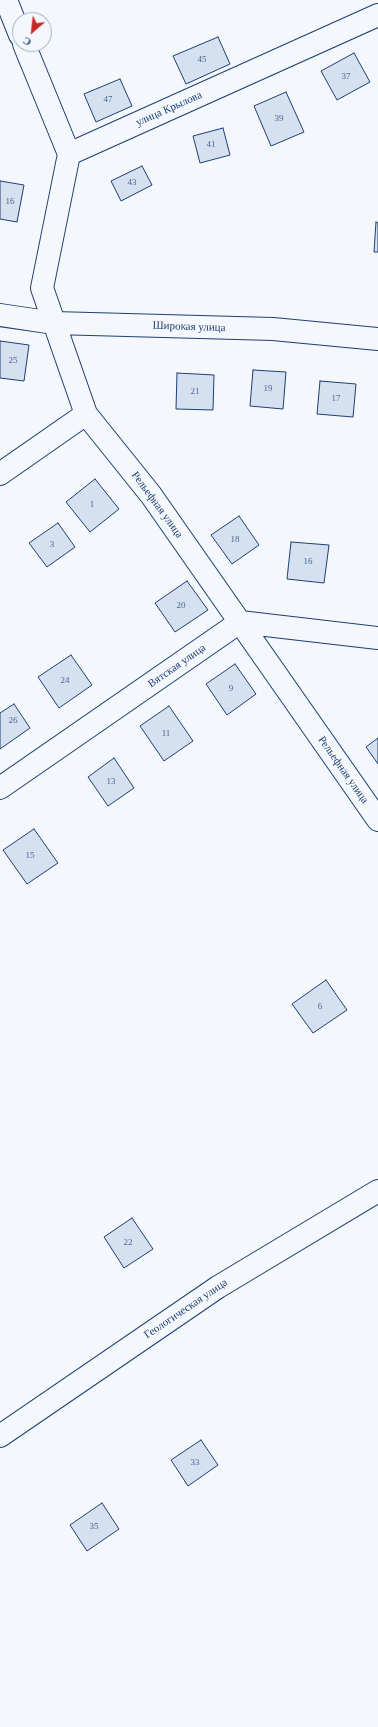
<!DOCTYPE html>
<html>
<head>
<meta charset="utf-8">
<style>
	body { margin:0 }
	#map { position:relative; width:378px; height:1727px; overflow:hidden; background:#f4f7fb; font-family:"Times New Roman",serif }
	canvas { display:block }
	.north { position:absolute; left:12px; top:12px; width:40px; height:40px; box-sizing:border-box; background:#f4f7fb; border:1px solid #9eadc5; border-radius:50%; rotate:208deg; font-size:11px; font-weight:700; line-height:16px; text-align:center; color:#1d3f73 }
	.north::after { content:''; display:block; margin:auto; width:14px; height:18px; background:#c62828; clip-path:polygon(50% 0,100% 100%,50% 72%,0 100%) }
</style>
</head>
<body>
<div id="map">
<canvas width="378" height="1727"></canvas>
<div class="north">С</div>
</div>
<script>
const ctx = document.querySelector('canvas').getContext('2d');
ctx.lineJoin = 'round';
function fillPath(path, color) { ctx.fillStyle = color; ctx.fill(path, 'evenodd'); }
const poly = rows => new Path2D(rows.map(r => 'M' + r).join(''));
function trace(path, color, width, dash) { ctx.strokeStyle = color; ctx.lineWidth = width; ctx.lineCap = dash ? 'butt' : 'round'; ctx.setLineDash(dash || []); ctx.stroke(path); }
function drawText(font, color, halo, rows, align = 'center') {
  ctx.font = font + ' "Times New Roman",serif'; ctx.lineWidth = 3; ctx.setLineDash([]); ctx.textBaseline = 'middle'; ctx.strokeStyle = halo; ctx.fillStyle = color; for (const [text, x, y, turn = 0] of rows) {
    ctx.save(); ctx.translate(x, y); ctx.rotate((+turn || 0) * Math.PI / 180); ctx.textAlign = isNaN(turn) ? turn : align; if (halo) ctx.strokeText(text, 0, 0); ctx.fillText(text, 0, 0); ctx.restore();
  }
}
const building = poly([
	[218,37,230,64,186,84,173,56,218,37],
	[354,53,370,82,337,100,321,71,354,53],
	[120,79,132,106,96,122,84,94,120,79],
	[286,92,304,132,271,146,254,106,286,92],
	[223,128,230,155,200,163,193,136,223,128],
	[142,166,152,185,121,201,111,181,142,166],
	[0,181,24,185,17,222,0,219,0,181],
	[376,222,378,223,378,252,374,252,376,222],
	[0,341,29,345,24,381,0,378,0,341],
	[253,370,286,372,283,409,250,406,253,370],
	[177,373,214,375,213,410,176,409,177,373],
	[320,381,356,384,353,417,317,414,320,381],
	[95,479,119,509,90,532,66,502,95,479],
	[239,516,259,545,232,564,211,535,239,516],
	[58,523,75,547,47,567,29,543,58,523],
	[291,542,329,545,324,583,287,579,291,542],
	[187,581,208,610,175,632,155,603,187,581],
	[71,655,92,685,59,708,38,677,71,655],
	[235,664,256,694,227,715,206,684,235,664],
	[14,704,30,728,0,749,0,713,14,704],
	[169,706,193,741,164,761,140,726,169,706],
	[378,738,378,764,366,747,378,738],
	[114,758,134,788,108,806,88,777,114,758],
	[34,829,58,863,27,884,3,850,34,829],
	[326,980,347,1010,313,1033,292,1004,326,980],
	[132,1218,153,1249,124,1268,104,1237,132,1218],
	[201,1440,218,1465,188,1486,171,1460,201,1440],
	[102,1503,119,1529,87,1551,70,1525,102,1503]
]);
fillPath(building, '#d5e0f0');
trace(building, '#1d3f73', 1);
const minor = poly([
	[6,0,20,35],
	[24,44,69,154],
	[69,154,42,288,86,414,151,495,378,820],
	[69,154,378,15],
	[0,315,54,323,273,329,378,339],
	[0,474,86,414],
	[0,788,240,622,378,638],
	[0,1436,218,1287,378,1191]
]);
trace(minor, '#1d3f73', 24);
trace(minor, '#f4f7fb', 22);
drawText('9px', '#4b6792', null, [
	["45",202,60],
	["37",346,77],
	["47",108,100],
	["39",279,119],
	["41",211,145],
	["43",132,183],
	["16",10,202],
	["25",13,361],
	["19",268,389],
	["21",195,392],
	["17",336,399],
	["1",92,505],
	["18",235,540],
	["3",52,545],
	["16",308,562],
	["20",181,606],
	["24",65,681],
	["9",231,689],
	["26",13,721],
	["11",166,734],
	["13",111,782],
	["15",30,856],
	["6",320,1007],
	["22",128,1243],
	["33",195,1463],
	["35",94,1527]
]);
drawText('11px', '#1d3f73', '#f4f7fb', [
	["улица Крылова",169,109,-24],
	["Широкая улица",189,327,2],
	["Рельефная улица",157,505,54],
	["Вятская улица",177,666,-35],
	["Рельефная улица",343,770,55],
	["Геологическая улица",186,1309,-34]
]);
</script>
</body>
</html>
